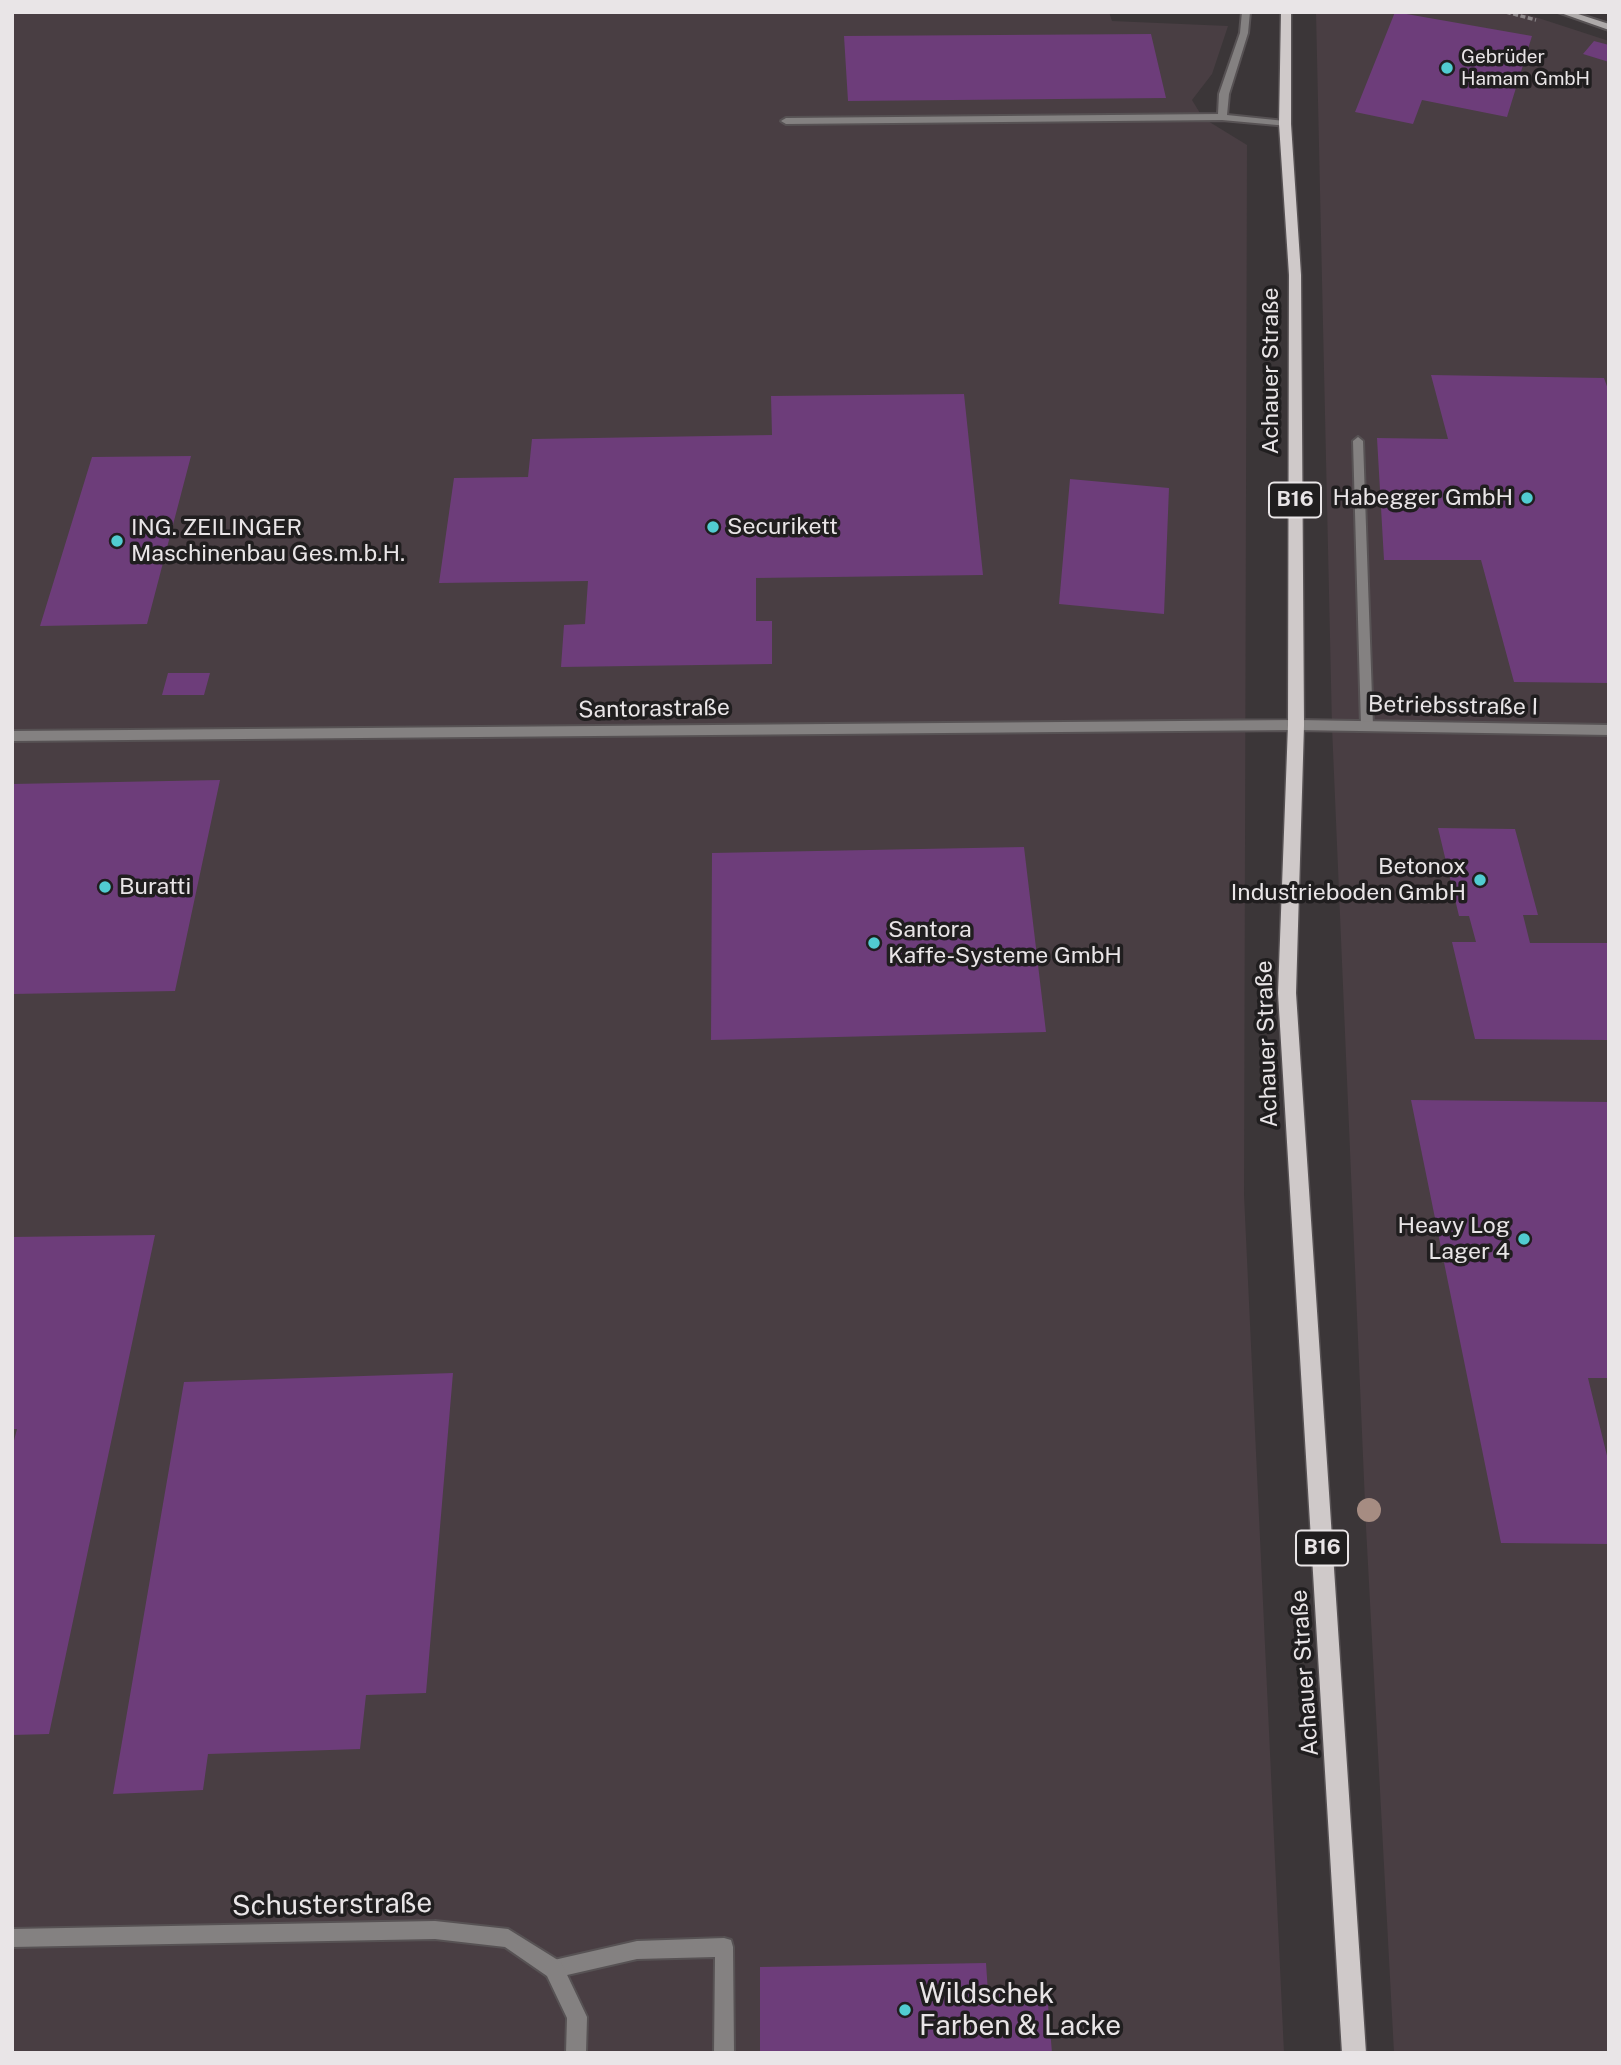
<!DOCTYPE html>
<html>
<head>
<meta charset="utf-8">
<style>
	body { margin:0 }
	#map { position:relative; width:1621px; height:2065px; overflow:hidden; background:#3b3638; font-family:"Public Sans",sans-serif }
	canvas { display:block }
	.frame { position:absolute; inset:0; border:14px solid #e9e5e7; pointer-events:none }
</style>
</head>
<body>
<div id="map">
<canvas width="1621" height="2065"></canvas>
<div class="frame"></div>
</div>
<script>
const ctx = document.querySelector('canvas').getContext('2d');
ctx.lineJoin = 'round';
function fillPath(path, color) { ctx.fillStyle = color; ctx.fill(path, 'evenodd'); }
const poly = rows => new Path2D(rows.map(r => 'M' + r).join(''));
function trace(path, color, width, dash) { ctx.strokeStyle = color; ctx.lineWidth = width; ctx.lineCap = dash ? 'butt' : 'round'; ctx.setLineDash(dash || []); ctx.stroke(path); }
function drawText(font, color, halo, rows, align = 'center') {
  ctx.font = font + ' "Public Sans",sans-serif'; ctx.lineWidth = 7; ctx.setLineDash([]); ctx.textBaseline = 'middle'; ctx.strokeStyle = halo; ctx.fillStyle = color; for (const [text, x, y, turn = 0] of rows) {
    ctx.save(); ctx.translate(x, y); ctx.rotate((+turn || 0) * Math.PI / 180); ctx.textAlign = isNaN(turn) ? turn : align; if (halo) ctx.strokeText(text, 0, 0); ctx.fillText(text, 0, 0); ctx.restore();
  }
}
fillPath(poly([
	[12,12,1109,12,1112,21,1228,26,1212,74,1192,100,1203,118,1247,145,1244,1195,1284,2053,12,2053],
	[1316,12,1520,12,1609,41,1609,2053,1394,2053,1366,1527,1332,727]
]), '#493e43');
fillPath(poly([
	[1395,12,1532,36,1507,117,1422,100,1413,124,1355,112],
	[1151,34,1166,98,848,101,844,36],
	[1594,41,1609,45,1609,62,1583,54],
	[1431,375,1604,378,1609,392,1609,683,1514,682,1481,560,1384,560,1377,438,1448,439],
	[964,394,983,575,756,578,756,621,772,621,772,664,561,667,564,625,585,624,588,581,439,583,454,478,528,477,532,439,772,435,771,396],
	[191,456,147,624,40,626,92,457],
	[1070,479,1169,488,1164,614,1059,604],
	[168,673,210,673,204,695,162,695],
	[220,780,175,991,12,994,12,784],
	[1438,828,1515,829,1538,915,1523,915,1530,943,1609,943,1609,1040,1475,1039,1452,942,1476,942,1469,916,1459,916],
	[1024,847,1046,1032,711,1040,712,853],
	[1411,1100,1609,1102,1609,1378,1588,1378,1609,1464,1609,1544,1501,1543],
	[155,1235,49,1734,12,1735,12,1448,17,1429,12,1429,12,1237],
	[453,1373,426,1693,366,1695,360,1749,208,1754,203,1790,113,1794,184,1382],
	[986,1963,988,1993,1047,1992,1052,2053,760,2053,760,1967]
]), '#6d3d7a');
const service = poly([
	[1242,12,1250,12,1248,33,1229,94,1227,115,1285,121,1288,122,1288,126,1222,120,786,124,781,121,786,118,1218,114,1219,94,1240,33,1242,12],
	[1358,437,1363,441,1373,726,1367,731,1361,726,1353,441,1358,437],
	[724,1938,731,1940,733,1947,734,2053,714,2053,715,1957,637,1959,554,1978,547,1976,545,1969,547,1962,554,1960,637,1941,724,1938]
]);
const minor = poly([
	[1296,720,1609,725,1609,735,1296,730,12,741,12,731,1296,720],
	[435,1921,508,1929,561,1962,587,2017,586,2053,566,2053,567,2018,547,1976,505,1947,435,1939,12,1947,12,1929,435,1921]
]);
const secondary = poly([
	[1558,12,1572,12,1609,24,1609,30,1558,12]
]);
const primary = poly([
	[1281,12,1291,12,1291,124,1301,275,1304,725,1296,993,1366,2053,1342,2053,1278,993,1288,725,1289,275,1279,124,1281,12]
]);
trace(service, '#575254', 4);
trace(minor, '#575254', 4);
trace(secondary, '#575254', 4);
trace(primary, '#575254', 3);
trace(poly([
	[1506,12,1536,20]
]), '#8c8789', 3.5, [5, 2.5]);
fillPath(service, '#848181');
fillPath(minor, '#848181');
fillPath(secondary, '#aeaaaa');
fillPath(primary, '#cfc9c9');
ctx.fillStyle = '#a68c82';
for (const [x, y] of [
	[1369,1510]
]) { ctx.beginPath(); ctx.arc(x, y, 12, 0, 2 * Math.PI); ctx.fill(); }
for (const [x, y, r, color] of [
	[1447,68,7,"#51ccd1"],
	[1527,498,7,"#51ccd1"],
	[713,527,7,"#51ccd1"],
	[117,541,7,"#51ccd1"],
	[1480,880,7,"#51ccd1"],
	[105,887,7,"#51ccd1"],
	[874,943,7,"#51ccd1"],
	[1524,1239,7,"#51ccd1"],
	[905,2010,7,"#51ccd1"]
]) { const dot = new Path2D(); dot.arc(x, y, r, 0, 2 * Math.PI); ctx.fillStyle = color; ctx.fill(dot); trace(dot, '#201e1f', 2.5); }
drawText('19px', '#e9e5e7', '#201e1f', [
	["Gebrüder",1461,57],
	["Hamam GmbH",1461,79]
], 'left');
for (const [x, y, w] of [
	[1295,500,52],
	[1322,1548,52]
]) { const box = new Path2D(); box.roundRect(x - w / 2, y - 17.5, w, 35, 5); ctx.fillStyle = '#201e1f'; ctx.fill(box); trace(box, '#e9e5e7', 2); }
drawText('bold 21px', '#e9e5e7', null, [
	["B16",1295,500],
	["B16",1322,1548]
]);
drawText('23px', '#e9e5e7', '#201e1f', [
	["Achauer Straße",1271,371,-90],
	["Betriebsstraße I",1453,706,1],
	["Santorastraße",654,709,-1],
	["Achauer Straße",1267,1044,-92],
	["Achauer Straße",1305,1673,-94]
]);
drawText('23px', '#e9e5e7', '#201e1f', [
	["Habegger GmbH",1513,498,"right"],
	["Securikett",727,527],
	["ING. ZEILINGER",131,528],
	["Maschinenbau Ges.m.b.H.",131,554],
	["Betonox",1466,867,"right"],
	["Industrieboden GmbH",1466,893,"right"],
	["Buratti",119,887],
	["Santora",888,930],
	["Kaffe-Systeme GmbH",888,956],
	["Heavy Log",1510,1226,"right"],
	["Lager 4",1510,1252,"right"]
], 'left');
drawText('28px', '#e9e5e7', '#201e1f', [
	["Schusterstraße",332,1905,-1]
]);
drawText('28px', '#e9e5e7', '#201e1f', [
	["Wildschek",919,1994],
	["Farben & Lacke",919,2026]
], 'left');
</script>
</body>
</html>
